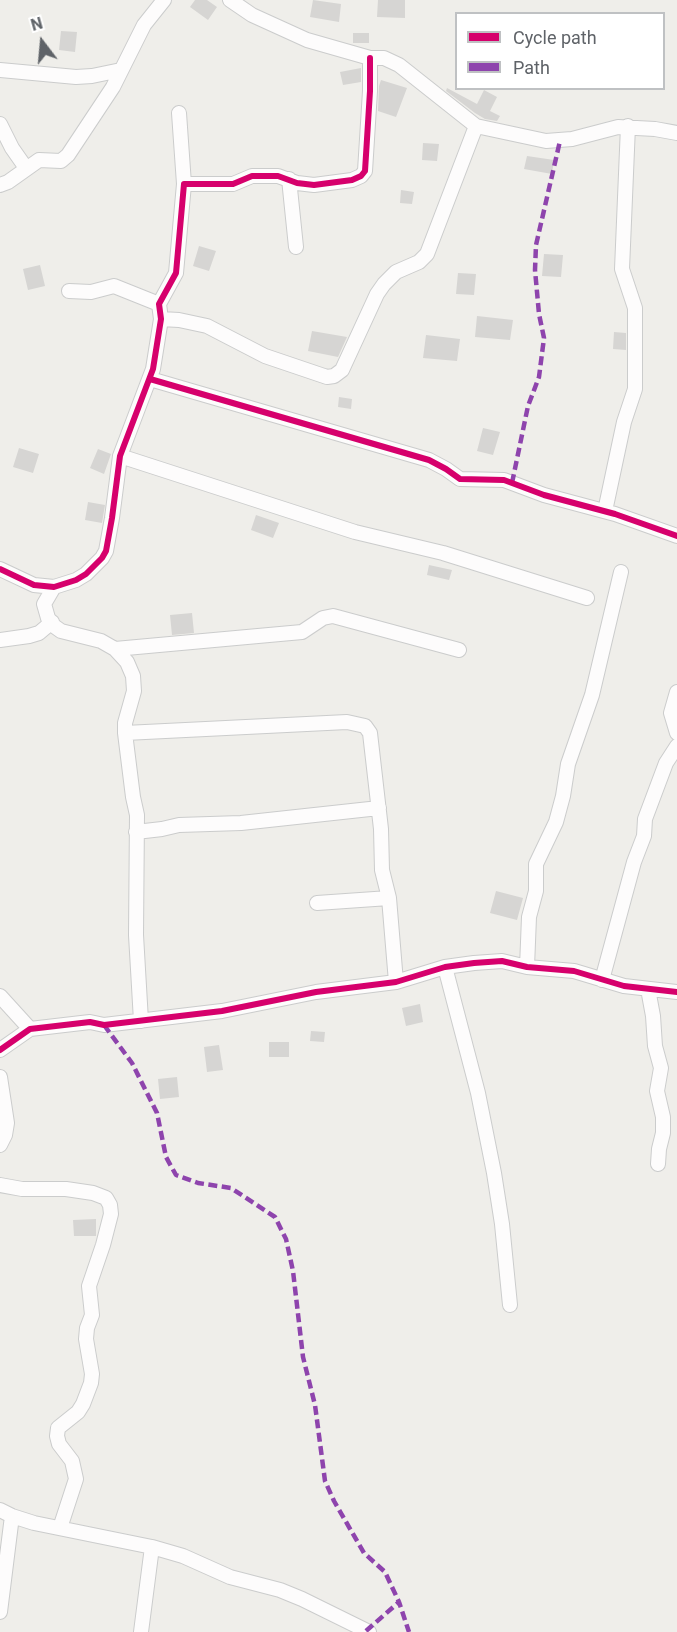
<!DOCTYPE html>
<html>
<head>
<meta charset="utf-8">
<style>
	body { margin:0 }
	#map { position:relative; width:677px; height:1632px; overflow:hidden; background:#efeeea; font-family:Roboto,sans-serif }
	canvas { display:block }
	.legend { position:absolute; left:455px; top:12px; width:210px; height:78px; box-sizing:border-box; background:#fff; border:2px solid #bfc1c3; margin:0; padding:8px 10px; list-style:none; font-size:18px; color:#5f6368 }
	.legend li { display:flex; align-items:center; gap:12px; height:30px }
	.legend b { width:30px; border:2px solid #bfc1c3 }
	.north { position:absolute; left:12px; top:12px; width:60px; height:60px; -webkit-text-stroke:4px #fff; paint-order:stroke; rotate:344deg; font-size:16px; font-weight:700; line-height:24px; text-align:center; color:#5f6368 }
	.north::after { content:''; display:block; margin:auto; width:21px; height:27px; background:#5f6368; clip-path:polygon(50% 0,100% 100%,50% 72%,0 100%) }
</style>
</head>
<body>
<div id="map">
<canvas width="677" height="1632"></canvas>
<ul class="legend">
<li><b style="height:8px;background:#d6006c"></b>Cycle path</li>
<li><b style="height:8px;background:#8e44ad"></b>Path</li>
</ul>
<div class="north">N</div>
</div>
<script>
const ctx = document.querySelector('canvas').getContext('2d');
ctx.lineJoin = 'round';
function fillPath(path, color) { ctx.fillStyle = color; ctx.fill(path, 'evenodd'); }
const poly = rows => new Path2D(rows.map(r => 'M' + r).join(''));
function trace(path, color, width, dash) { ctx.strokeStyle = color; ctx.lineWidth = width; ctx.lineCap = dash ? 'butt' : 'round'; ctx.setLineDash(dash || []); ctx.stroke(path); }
fillPath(poly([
	[195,0,207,0,217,7,208,20,190,7],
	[313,0,341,4,339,22,310,17],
	[378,0,405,0,405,18,377,17],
	[61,31,77,32,75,52,59,50],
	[353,33,369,33,369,43,353,43],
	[361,68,361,82,343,85,340,72],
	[381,80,407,88,396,117,378,111,379,86],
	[447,88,477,104,484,90,497,97,490,111,500,116,497,121,485,119,475,113,446,91],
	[423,143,439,144,437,161,422,160],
	[527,156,554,160,552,174,524,169],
	[401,190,414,192,412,204,400,203],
	[199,246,216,251,209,271,193,266],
	[544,254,563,255,561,277,542,276],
	[40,265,45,286,28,290,23,269],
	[458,273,476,274,474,295,456,294],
	[477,316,513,320,510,340,475,337],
	[312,331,347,337,338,357,308,351],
	[614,332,626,333,626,350,613,349],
	[426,335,460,339,457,361,423,358],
	[339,397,352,399,351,409,338,407],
	[483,428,500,432,493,455,477,451],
	[19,448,39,454,33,473,13,467],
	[98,449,111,454,104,474,90,468],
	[88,502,105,505,102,523,85,520],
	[256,515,279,523,273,538,251,530],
	[429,565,452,570,449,580,427,575],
	[192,613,194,633,172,635,170,615],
	[496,891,523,898,517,920,490,913],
	[420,1004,423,1022,406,1026,402,1008],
	[311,1031,325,1032,324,1042,310,1041],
	[269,1042,289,1042,289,1057,269,1057],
	[219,1045,223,1070,207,1072,204,1047],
	[177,1077,179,1097,160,1099,158,1079],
	[96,1219,96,1236,74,1236,73,1220]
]), '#d6d5d3');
const street = poly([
	[230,0,252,15,307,40,370,58,384,58,399,65,476,126,546,141,572,139,618,127,655,129,677,133],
	[0,70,76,77,92,76,121,70],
	[179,113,184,184],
	[0,124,12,148,26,168],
	[289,179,296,247],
	[0,185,8,182,39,160,61,161,68,155,113,87,144,25,164,0],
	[69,291,91,292,114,286,159,304],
	[161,319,179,320,207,326,265,356,327,377,334,376,342,370,377,294,384,284,396,272,419,262,427,254,476,126],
	[150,379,429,460,446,469,460,479,504,480,544,495,615,514,677,536],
	[120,456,355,532,443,553,587,598],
	[605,511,624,422,635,389,635,308,622,269,628,126],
	[0,569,34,585,54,587,76,580,86,574,102,558,106,551,112,518,120,456,153,369,161,319,159,304,176,273,184,184,233,184,252,176,278,176,297,183,314,185,352,180,361,176,365,171,370,91,370,58],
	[54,587,44,604,48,618,54,626,61,631,101,641,115,649,127,662,133,676,134,691,125,723,125,733,133,797,137,815,136,935,141,1021],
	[0,640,29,636,39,633,52,622],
	[115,649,302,632,323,618,333,616,459,650],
	[677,692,671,713,677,733],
	[125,733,347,722,365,726,370,733,381,829,382,870,389,898,396,982],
	[136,832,162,829,179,825,241,823,379,808],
	[317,903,389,898],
	[445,967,478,1093,494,1173,502,1224,510,1305],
	[527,967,529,917,536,891,536,864,556,822,563,796,568,764,592,695,621,572],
	[602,980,634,862,644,836,645,819,666,763,677,746],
	[648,989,653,1016,655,1046,661,1068,657,1091,663,1117,663,1133,659,1149,658,1164],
	[0,996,30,1029],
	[0,1050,30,1029,90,1022,104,1025,222,1011,316,992,396,982,445,967,474,963,502,961,527,967,574,971,624,986,677,992],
	[0,1077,7,1123,5,1135,0,1145],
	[0,1185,22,1189,66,1189,93,1193,106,1198,110,1205,111,1214,103,1245,89,1286,92,1315,87,1328,86,1339,92,1374,91,1383,83,1404,78,1412,58,1428,57,1436,59,1444,72,1461,76,1479,60,1528],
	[0,1510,12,1516,34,1523,152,1547,183,1556,230,1577,280,1590,302,1599,369,1632],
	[0,1612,12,1516],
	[141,1632,152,1547]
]);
trace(street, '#cbcccc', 16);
trace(street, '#fdfcfc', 14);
trace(poly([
	[512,483,528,406,539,377,544,338,539,314,535,270,536,245,560,141],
	[104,1025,132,1063,157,1113,166,1157,176,1175,198,1183,231,1188,275,1217,286,1239,293,1271,303,1357,315,1405,325,1481,334,1501,364,1553,385,1572,399,1602],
	[366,1631,399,1602,409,1632]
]), '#8e44ad', 4.5, [9, 4.5]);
trace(poly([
	[150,379,429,460,446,469,460,479,504,480,544,495,615,514,677,536],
	[0,569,34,585,54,587,76,580,86,574,102,558,106,551,112,518,120,456,153,369,161,319,159,304,176,273,184,184,233,184,252,176,278,176,297,183,314,185,352,180,361,176,365,171,370,91,370,58],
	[0,1050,30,1029,90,1022,104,1025,222,1011,316,992,396,982,445,967,474,963,502,961,527,967,574,971,624,986,677,992]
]), '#d6006c', 6);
</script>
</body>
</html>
